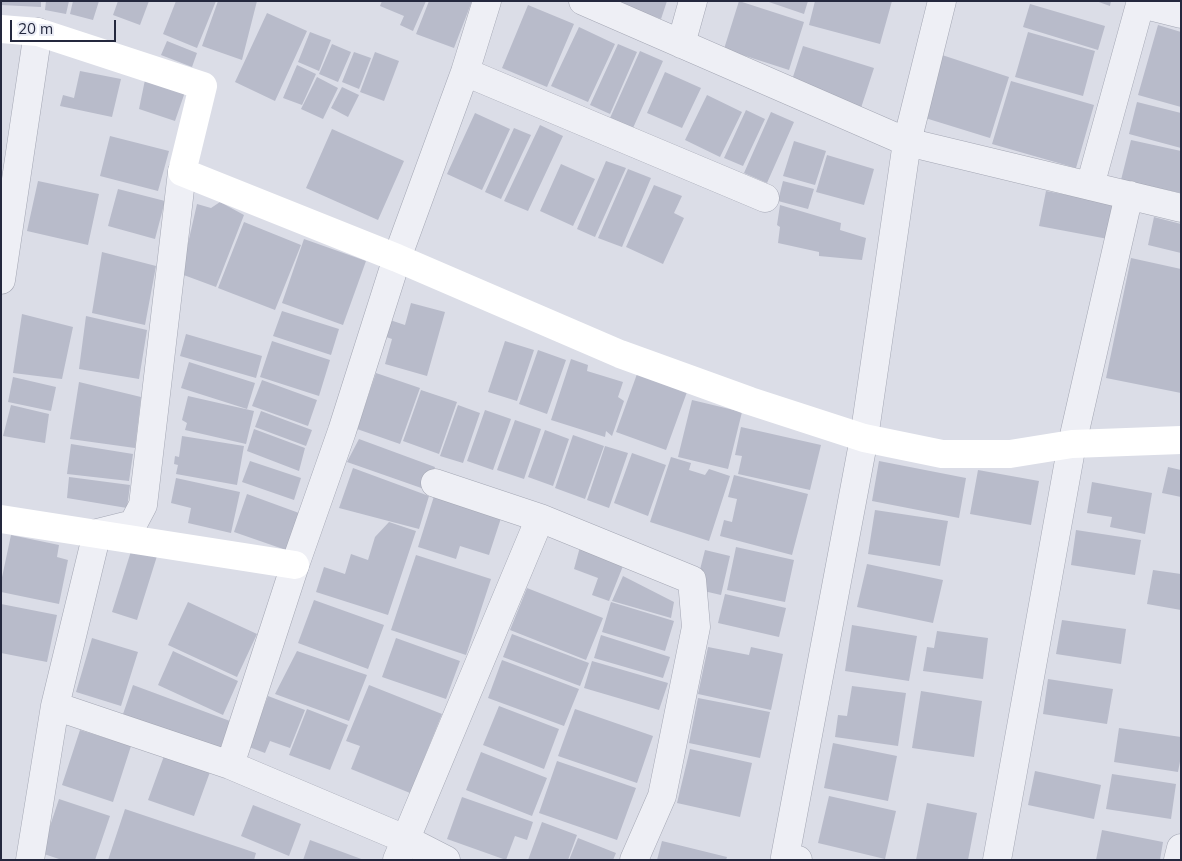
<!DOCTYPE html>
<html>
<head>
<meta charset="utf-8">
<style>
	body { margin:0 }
	#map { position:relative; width:1182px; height:861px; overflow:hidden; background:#dbdde7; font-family:Mulish,sans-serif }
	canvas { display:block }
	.frame { position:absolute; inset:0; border:2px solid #24283e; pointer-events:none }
	.scale { position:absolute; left:10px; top:20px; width:106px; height:22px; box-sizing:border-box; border:2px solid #24283e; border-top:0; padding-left:6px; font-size:15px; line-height:18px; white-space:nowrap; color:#24283e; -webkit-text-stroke:4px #eaecf5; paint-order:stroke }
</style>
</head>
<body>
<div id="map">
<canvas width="1182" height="861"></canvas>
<div class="frame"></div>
<div class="scale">20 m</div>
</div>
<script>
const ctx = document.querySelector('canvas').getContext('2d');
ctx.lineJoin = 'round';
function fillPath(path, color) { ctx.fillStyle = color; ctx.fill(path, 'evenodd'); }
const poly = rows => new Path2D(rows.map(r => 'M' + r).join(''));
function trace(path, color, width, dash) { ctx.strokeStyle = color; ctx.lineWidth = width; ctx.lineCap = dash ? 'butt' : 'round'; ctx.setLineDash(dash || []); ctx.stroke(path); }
fillPath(poly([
	[1,1,41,1,41,7,1,5],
	[46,1,69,1,66,14,45,10],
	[73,1,99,1,93,20,70,14],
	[118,1,149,1,140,25,113,15],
	[176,1,216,1,197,48,163,34],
	[218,1,257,1,242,60,202,46],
	[382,1,426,1,413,31,400,25,404,16,380,6],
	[429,1,472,1,454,48,416,34],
	[613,1,667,1,661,19],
	[739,1,804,22,789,70,724,49],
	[766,1,808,1,804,14],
	[815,1,892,1,880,44,809,25],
	[1096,1,1111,1,1110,6],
	[1030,4,1105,26,1098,50,1023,27],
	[528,5,574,24,547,87,502,68],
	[267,13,307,31,275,101,235,82],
	[1158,25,1181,32,1181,107,1138,95],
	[579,27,615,44,588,102,551,86],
	[310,32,331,40,319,71,298,62],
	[1028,32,1095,51,1083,96,1015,77],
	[167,41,197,53,192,67,161,55],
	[332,44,351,52,338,82,319,74],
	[618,44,637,52,610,114,590,105],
	[803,46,874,68,861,108,790,86],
	[640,51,663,61,633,128,610,118],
	[354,52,371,58,359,89,342,82],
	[375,52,399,61,384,101,360,92],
	[942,55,1009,77,990,138,922,117],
	[297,65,316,74,302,105,283,98],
	[80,71,121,79,112,117,60,106,63,95,74,98],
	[665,72,701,88,682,128,647,113],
	[146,75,185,92,175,121,139,109],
	[317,77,338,88,323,119,301,109],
	[1011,81,1094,105,1076,168,992,144],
	[342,87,359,95,348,117,331,108],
	[707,95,742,112,720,157,685,140],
	[1137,102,1181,113,1181,148,1129,134],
	[746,110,765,119,743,166,724,158],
	[771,112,794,122,767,183,744,173],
	[475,113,510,129,482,190,447,174],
	[540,125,563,136,528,211,504,201],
	[514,128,531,135,501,199,485,192],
	[332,129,404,161,378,220,306,188],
	[110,136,169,151,158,191,100,176],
	[1131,140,1181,151,1181,193,1121,180],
	[794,141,826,151,815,185,783,176],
	[827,155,874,169,864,205,816,192],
	[606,161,626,168,595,237,577,229],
	[561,164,595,179,573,226,540,211],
	[628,169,651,178,622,247,598,238],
	[38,181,99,194,88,245,27,231],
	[783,181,814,189,808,209,778,201],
	[654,185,682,196,674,213,684,218,663,264,626,247],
	[118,189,165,201,155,239,108,226],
	[1046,191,1115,204,1108,239,1039,226],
	[220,202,244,215,216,287,181,274,197,204,211,208],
	[780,205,841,223,840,230,866,238,862,260,819,256,819,252,778,243,780,227,777,225],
	[1154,217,1181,224,1181,253,1148,245],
	[244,222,301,245,275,310,218,288],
	[304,239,366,261,343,325,282,303],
	[102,252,156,266,145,325,92,313],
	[1131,258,1181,269,1181,393,1106,378],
	[411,303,445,312,427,376,385,364,392,339,386,337,390,320,405,325],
	[282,311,339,329,331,355,273,336],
	[22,314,73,327,62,379,13,373],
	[86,316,147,330,139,379,79,369],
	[186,334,262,356,256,378,180,356],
	[272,341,330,360,319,396,260,377],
	[505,341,534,350,517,401,488,392],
	[538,350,566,360,547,414,519,404],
	[571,359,588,365,587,371,623,382,618,397,624,401,612,436,606,431,605,437,551,420],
	[189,362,255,383,247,409,181,388],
	[376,373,420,388,400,444,357,429],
	[637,374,687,392,666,450,616,432],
	[13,377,56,387,51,411,8,402],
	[262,380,317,400,308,426,252,406],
	[79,382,141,397,135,448,70,439],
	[421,390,457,402,439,454,403,441],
	[188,396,254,411,246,444,185,430,187,423,182,420],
	[692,400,742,412,728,469,678,457],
	[11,405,49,414,45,443,3,436],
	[458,405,480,413,463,463,440,456],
	[485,410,511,419,493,470,467,461],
	[261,411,312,430,306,446,255,427],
	[515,420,541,429,524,479,497,470],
	[741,427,821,445,810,490,738,474,742,456,735,455],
	[254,429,305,448,299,471,247,451],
	[545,430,569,439,553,486,528,477],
	[573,435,604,446,585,499,555,488],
	[182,436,244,446,237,485,176,474,178,465,174,464,175,456,179,457],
	[359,439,435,467,427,490,347,462],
	[71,444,133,454,129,481,67,474],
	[605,446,628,453,609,508,587,500],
	[632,453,666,465,648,516,614,503],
	[671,457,691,463,689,470,705,475,709,469,730,476,709,541,650,522],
	[250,461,301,478,294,500,242,482],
	[879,461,966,478,959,518,872,501],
	[1168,467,1181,470,1181,497,1162,493],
	[353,468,429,496,419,529,339,508],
	[978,470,1039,481,1031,525,970,514],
	[734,475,808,494,792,555,720,536,724,520,732,522,737,499,728,497],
	[69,477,130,485,127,508,67,498],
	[176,478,240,492,231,533,188,523,191,508,171,503],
	[1092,482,1152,493,1145,534,1110,527,1112,517,1087,513],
	[435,493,502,515,489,555,460,546,456,559,418,547],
	[247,494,299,513,286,550,234,532],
	[875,510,948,521,940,566,868,554],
	[389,522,416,531,388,615,316,592,324,567,345,574,351,554,368,560,375,537],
	[1076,530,1141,540,1135,575,1071,565],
	[11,535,59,545,57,557,68,560,59,604,1,592,1,582],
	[580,547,623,566,609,601,592,595,598,578,574,569],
	[736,547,794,560,785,602,727,590],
	[132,548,157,556,137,620,112,612],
	[705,550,730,556,721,595,695,589],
	[416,555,491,579,466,655,391,630],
	[867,564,943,580,933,623,857,607],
	[1153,570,1181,574,1181,610,1147,604],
	[623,576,674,602,671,618,612,601],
	[527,588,603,618,586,660,510,630],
	[725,594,786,608,779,637,718,623],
	[314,600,384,625,368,669,298,643],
	[188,602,257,634,237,677,168,645],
	[611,602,674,621,665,651,602,632],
	[1,604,57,615,47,662,1,653],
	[1062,620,1126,629,1121,664,1056,654],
	[852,625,917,636,909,681,845,671],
	[937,631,988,638,983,679,923,671,927,647,934,648],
	[512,634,589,663,580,686,503,657],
	[601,635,670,657,663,678,594,658],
	[92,638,138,652,121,706,76,692],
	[396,638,460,661,446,699,382,677],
	[708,647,749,655,751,647,783,654,771,710,698,694],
	[173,651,238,681,223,715,158,685],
	[297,651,367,675,349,721,275,694],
	[502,660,579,689,564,726,488,698],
	[592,661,668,683,659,710,584,688],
	[1048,679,1113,689,1107,724,1043,714],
	[133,685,230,721,220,749,123,714],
	[369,685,442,714,410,793,351,769,360,746,346,741],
	[852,686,906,693,898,746,835,737,838,715,847,716],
	[921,691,982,701,974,757,912,748],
	[268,696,305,710,290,748,270,741,265,753,249,747],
	[698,698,770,712,760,758,689,743],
	[499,706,559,729,544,769,483,745],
	[307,709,348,725,330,770,289,755],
	[575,709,653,736,637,783,558,756],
	[1119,728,1181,737,1181,756,1178,772,1114,762],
	[80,730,131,746,113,802,62,785],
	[833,743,897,756,888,801,824,788],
	[690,749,752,763,740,817,677,803],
	[481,752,547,778,532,816,466,790],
	[164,756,210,772,194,816,148,800],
	[557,761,636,788,617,840,539,813],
	[1035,771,1101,785,1094,819,1028,805],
	[1112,774,1176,784,1171,819,1106,809],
	[829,796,896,811,885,859,818,843],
	[462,797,533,822,527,840,515,836,506,860,447,839],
	[59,799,110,816,95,860,62,860,41,853],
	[927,803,977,813,968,860,916,860],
	[253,805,301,824,289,856,241,836],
	[125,809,256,853,254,860,108,860],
	[542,822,577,835,568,860,528,860],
	[1102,830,1163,842,1160,860,1096,860],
	[578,838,616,853,613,860,569,860],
	[310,840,364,860,303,860],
	[662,841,727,857,726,860,657,860]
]), '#b8bbca');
const street = poly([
	[583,1,907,142,1181,208],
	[1141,4,1181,14],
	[681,44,693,1],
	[465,72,765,198],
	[1090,186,1141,1],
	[1,280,38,32],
	[435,483,540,518],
	[55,706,230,765],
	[30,860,55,706,97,533,133,524,143,505,182,172],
	[397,860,540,518,692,580,696,627,662,796,634,860],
	[446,860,405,839,230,765,295,565,342,431,397,258,465,72,487,1],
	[798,860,785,857,864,438,907,142,942,1],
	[997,860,1072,444,1129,195],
	[1178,860,1181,848]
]);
trace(street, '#a4a7b4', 29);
trace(street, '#eeeff5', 28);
trace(poly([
	[1,29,38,32,203,86,182,172,397,258,620,354,750,401,864,438,942,454,1010,454,1072,444,1181,440],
	[1,519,295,565]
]), '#fff', 28);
</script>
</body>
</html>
